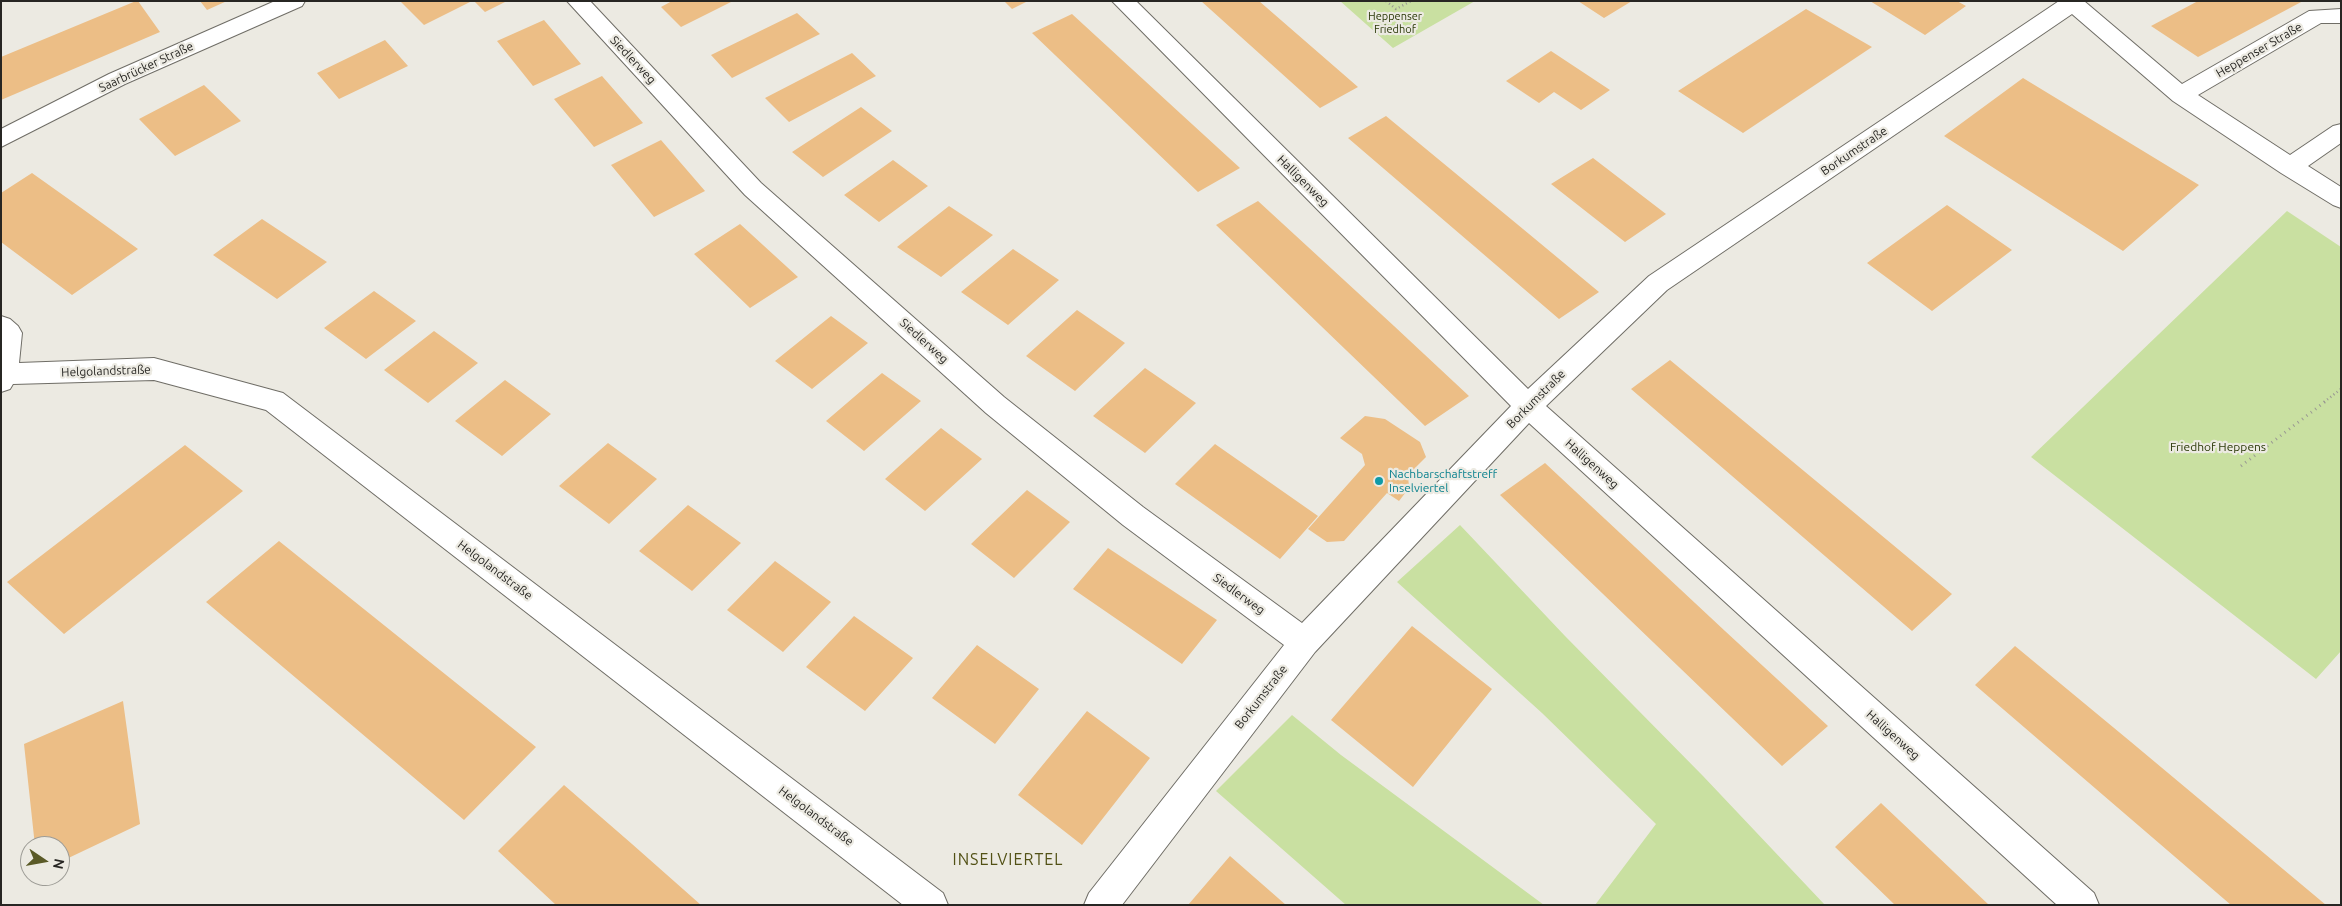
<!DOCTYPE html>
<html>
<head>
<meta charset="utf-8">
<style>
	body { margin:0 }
	#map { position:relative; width:2342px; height:906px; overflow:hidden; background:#eceae2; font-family:Ubuntu,sans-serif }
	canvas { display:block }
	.frame { position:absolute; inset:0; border:2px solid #272623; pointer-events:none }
	.north { position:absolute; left:20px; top:836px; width:50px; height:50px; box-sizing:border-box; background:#eceae2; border:1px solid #9d9c96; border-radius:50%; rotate:102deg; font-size:14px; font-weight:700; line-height:20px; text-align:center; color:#272623 }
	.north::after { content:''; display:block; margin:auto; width:18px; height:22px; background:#5a5a27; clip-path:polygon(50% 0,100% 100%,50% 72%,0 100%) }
</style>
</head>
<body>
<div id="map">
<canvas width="2342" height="906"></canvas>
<div class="frame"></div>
<div class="north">N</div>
</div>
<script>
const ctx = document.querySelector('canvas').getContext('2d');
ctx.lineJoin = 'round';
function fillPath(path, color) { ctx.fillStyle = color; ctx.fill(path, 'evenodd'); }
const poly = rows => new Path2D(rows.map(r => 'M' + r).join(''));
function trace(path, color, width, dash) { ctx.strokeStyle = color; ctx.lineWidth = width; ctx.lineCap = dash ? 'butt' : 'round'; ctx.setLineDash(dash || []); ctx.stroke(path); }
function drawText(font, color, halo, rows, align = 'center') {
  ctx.font = font + ' Ubuntu,sans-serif'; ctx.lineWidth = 4.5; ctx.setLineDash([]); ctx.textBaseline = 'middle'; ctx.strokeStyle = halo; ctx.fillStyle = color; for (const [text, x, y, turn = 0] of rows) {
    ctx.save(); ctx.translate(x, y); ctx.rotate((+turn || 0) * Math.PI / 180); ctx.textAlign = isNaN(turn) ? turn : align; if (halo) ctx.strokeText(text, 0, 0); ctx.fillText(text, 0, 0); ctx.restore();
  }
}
fillPath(poly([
	[1340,1,1475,1,1393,48],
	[2287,211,2341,247,2341,651,2316,679,2031,457],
	[1460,525,1565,636,1703,776,1825,905,1595,905,1656,824,1542,713,1397,582],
	[1292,715,1341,755,1544,905,1346,905,1216,791]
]), '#c9e0a1');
fillPath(poly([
	[136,1,138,1,160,32,1,100,1,57],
	[200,1,227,1,207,10],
	[400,1,472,1,424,25],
	[474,1,507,1,485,12],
	[672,1,733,1,681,27,661,7],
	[1004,1,1028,1,1012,9],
	[1201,1,1259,1,1358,87,1320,108],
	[1578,1,1632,1,1604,18],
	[1870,1,1957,1,1966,6,1925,35],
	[2198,1,2303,1,2198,57,2151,26],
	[1806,9,1872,47,1743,133,1678,91],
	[797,13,820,34,732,78,711,55],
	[1072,14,1181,114,1240,168,1198,192,1032,33],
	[544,20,581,64,533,86,497,41],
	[385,40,408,66,339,99,317,73],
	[1551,51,1610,90,1581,110,1554,92,1539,103,1506,81],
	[852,53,876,76,789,122,765,98],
	[602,76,643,123,594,147,554,99],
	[2023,78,2199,185,2123,251,1944,136],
	[204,85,241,121,175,156,139,119],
	[861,107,892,131,823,177,792,152],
	[1386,116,1523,229,1599,292,1559,319,1348,138],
	[661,140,705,191,654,217,611,165],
	[1593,158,1666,214,1625,242,1551,184],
	[893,160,928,186,879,222,844,195],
	[32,173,84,210,138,249,72,295,1,242,1,193],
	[1258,201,1394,326,1469,396,1425,426,1216,225],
	[1947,205,2012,250,1932,311,1867,263],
	[949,206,993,235,941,277,897,247],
	[262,219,327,262,277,299,213,255],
	[740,224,798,277,750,308,694,254],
	[1013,249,1059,280,1008,325,961,292],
	[374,291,416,321,366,359,324,328],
	[1077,310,1125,343,1075,391,1026,356],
	[831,316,868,343,812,389,775,361],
	[434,331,478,363,428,403,384,370],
	[1670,360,1851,510,1952,594,1912,631,1631,389],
	[1145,368,1196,403,1145,453,1093,416],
	[882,373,921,401,864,451,826,421],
	[505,380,551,414,502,456,455,421],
	[1365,416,1385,419,1420,442,1426,457,1408,475,1409,488,1399,501,1387,493,1344,541,1327,542,1308,529,1365,465,1362,454,1340,438],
	[941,428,982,459,925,511,885,479],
	[608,443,657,479,609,524,559,486],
	[1215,444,1318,516,1280,559,1175,484],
	[185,445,243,491,64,634,7,582],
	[1545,463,1725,631,1828,726,1782,766,1500,495],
	[1027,490,1070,522,1014,578,971,544],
	[688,505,741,543,692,591,639,551],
	[279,541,536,747,464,820,206,602],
	[1108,548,1217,620,1182,664,1073,589],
	[775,561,831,602,783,652,727,610],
	[854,616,913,658,865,711,806,667],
	[1412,626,1492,689,1413,787,1331,720],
	[977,645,1039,689,995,744,932,698],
	[2015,646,2131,742,2326,905,2231,905,1975,685],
	[123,701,140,824,60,862,60,846,35,846,24,744],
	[1087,711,1150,758,1082,845,1018,795],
	[564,785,632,844,701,905,556,905,498,851],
	[1881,803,1989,905,1895,905,1835,847],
	[1230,856,1286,905,1188,905]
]), '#ecbe86');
const minor = poly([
	[275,1,305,1,302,6,125,84,1,147,1,129,109,74,275,1],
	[567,1,590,1,761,183,1004,397,1143,507,1302,623,1511,406,1112,1,1136,1,1528,389,1649,276,2059,1,2084,1,2182,84,2309,11,2341,9,2341,23,2321,23,2198,95,2290,155,2333,126,2341,124,2341,143,2308,166,2341,187,2341,208,2333,205,2281,173,2173,101,2072,14,1667,290,1546,406,2094,893,2099,905,2057,905,1529,423,1315,652,1122,905,1084,905,1089,893,1284,645,1123,525,986,413,745,195,567,1],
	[1,316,10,319,18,326,22,333,19,363,154,358,283,393,943,893,948,905,903,905,266,410,154,380,13,384,10,389,1,392,1,316]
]);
trace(minor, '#6f6d66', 2);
trace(poly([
	[1386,1,1396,9,1411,1],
	[2324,402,2341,389]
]), '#9a9993', 2.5, [1, 3]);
trace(poly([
	[2241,466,2326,401]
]), '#9a9993', 3, [1, 4.5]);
fillPath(minor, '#fff');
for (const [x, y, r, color] of [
	[1379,481,5,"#0f9aa8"]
]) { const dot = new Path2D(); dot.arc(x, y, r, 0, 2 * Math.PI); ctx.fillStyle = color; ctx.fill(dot); trace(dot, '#eceae2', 2); }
drawText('11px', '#2b3909', '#eceae2', [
	["Heppenser",1395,16],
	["Friedhof",1395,29]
]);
drawText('12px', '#272623', '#eceae2', [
	["Heppenser Straße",2259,50,-30],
	["Siedlerweg",633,60,47],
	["Saarbrücker Straße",146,67,-25],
	["Borkumstraße",1854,151,-34],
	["Halligenweg",1303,181,45],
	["Siedlerweg",924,341,42],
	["Helgolandstraße",106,371,-2],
	["Borkumstraße",1536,399,-45],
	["Halligenweg",1592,464,42],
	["Helgolandstraße",495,570,37],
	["Siedlerweg",1239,594,36],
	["Borkumstraße",1261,697,-52],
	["Halligenweg",1893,735,42],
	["Helgolandstraße",816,816,37]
]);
drawText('12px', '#2b3909', '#eceae2', [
	["Friedhof Heppens",2218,447]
]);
drawText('12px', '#0d838f', '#eceae2', [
	["Nachbarschaftstreff",1389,474],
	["Inselviertel",1389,488]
], 'left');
ctx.letterSpacing = '1px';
drawText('16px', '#525115', '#eceae2', [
	["INSELVIERTEL",1008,860]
]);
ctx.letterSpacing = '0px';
</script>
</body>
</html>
